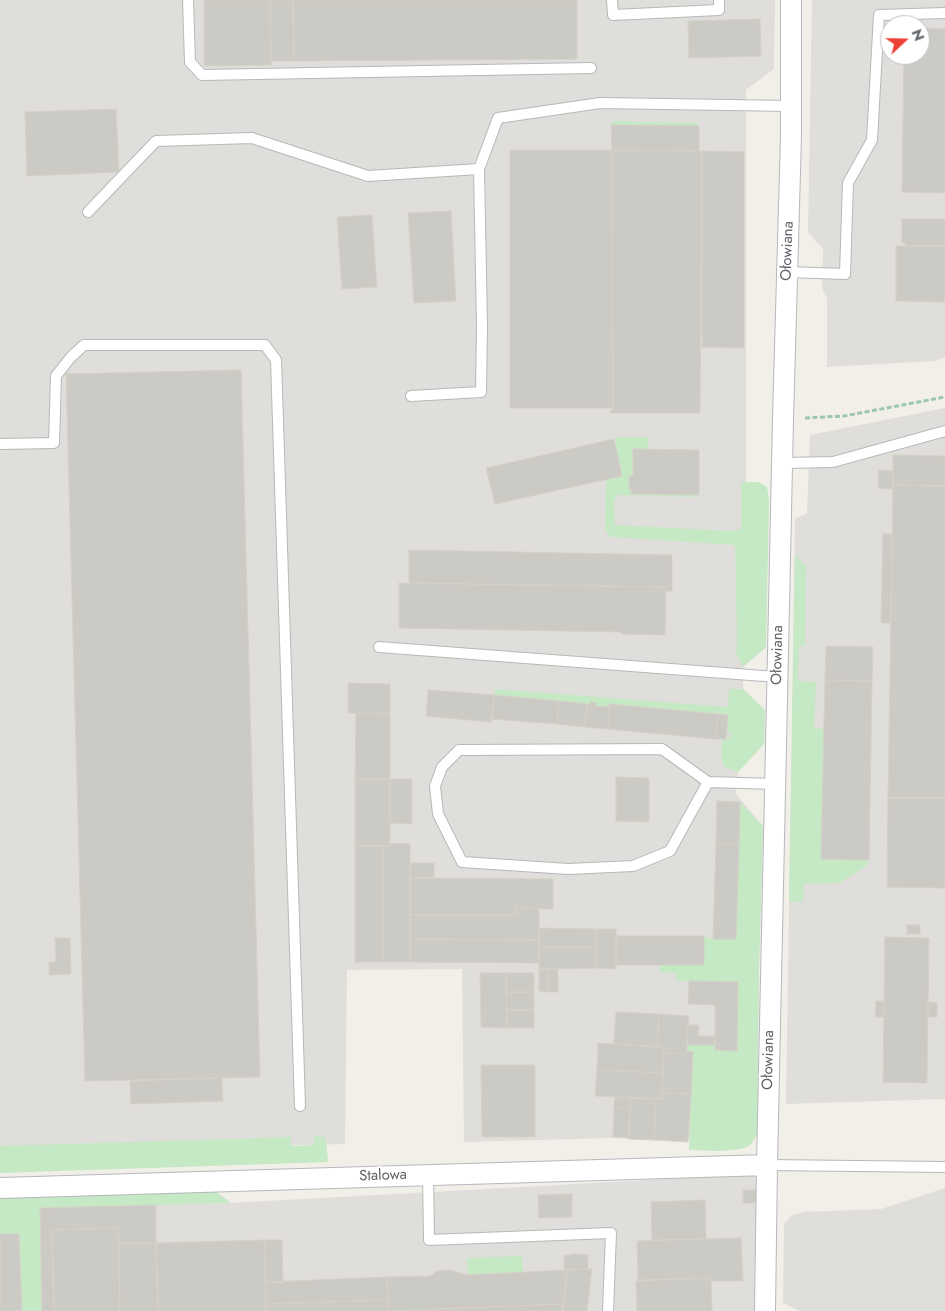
<!DOCTYPE html>
<html>
<head>
<meta charset="utf-8">
<style>
	body { margin:0 }
	#map { position:relative; width:945px; height:1311px; overflow:hidden; background:#f1efe8; font-family:Jost,sans-serif }
	canvas { display:block }
	.north { position:absolute; left:880px; top:15px; width:50px; height:50px; box-sizing:border-box; background:#fff; border:1px solid #bfc1c3; border-radius:50%; rotate:69deg; font-size:14px; font-weight:700; line-height:20px; text-align:center; color:#5f6368 }
	.north::after { content:''; display:block; margin:auto; width:18px; height:22px; background:#ea4335; clip-path:polygon(50% 0,100% 100%,50% 72%,0 100%) }
</style>
</head>
<body>
<div id="map">
<canvas width="945" height="1311"></canvas>
<div class="north">N</div>
</div>
<script>
const ctx = document.querySelector('canvas').getContext('2d');
ctx.lineJoin = 'round';
function fillPath(path, color) { ctx.fillStyle = color; ctx.fill(path, 'evenodd'); }
const poly = rows => new Path2D(rows.map(r => 'M' + r).join(''));
function trace(path, color, width, dash) { ctx.strokeStyle = color; ctx.lineWidth = width; ctx.lineCap = dash ? 'butt' : 'round'; ctx.setLineDash(dash || []); ctx.stroke(path); }
function drawText(font, color, halo, rows, align = 'center') {
  ctx.font = font + ' Jost,sans-serif'; ctx.lineWidth = 4; ctx.setLineDash([]); ctx.textBaseline = 'middle'; ctx.strokeStyle = halo; ctx.fillStyle = color; for (const [text, x, y, turn = 0] of rows) {
    ctx.save(); ctx.translate(x, y); ctx.rotate((+turn || 0) * Math.PI / 180); ctx.textAlign = isNaN(turn) ? turn : align; if (halo) ctx.strokeText(text, 0, 0); ctx.fillText(text, 0, 0); ctx.restore();
  }
}
fillPath(poly([
	[0,0,775,0,774,69,746,90,746,534,766,647,743,667,743,689,765,710,764,744,738,772,736,794,763,826,759,968,757,1134,464,1142,462,969,347,970,345,1144,0,1153],
	[812,0,945,0,945,357,935,361,827,367,827,298,822,289,823,249,808,232],
	[890,25,920,25,920,55,890,55],
	[945,408,945,1099,786,1104,795,518,807,514,810,435],
	[758,1174,756,1311,0,1311,0,1209,231,1203],
	[945,1188,945,1311,800,1311,783,1303,784,1224,792,1215,804,1212,881,1209]
]), '#e0deda');
fillPath(poly([
	[614,121,697,123,699,126,609,125],
	[619,437,648,437,648,449,633,449,633,476,629,476,629,489,631,490,632,494,699,495,699,497,618,495,614,500,615,525,730,531,741,529,741,482,759,482,767,487,769,500,766,647,743,667,736,653,737,639,735,545,611,537,605,530,606,479,622,476,614,439],
	[795,555,806,566,805,646,799,646,798,681,816,682,814,728,824,729,822,859,869,860,866,866,840,883,804,884,803,902,789,902],
	[495,689,728,707,729,689,743,689,765,710,764,744,738,772,723,766,721,755,722,739,730,738,731,733,726,732,727,715,609,704,609,707,595,706,595,703,590,702,590,704,494,695],
	[740,802,763,826,759,968,757,1134,754,1140,749,1146,741,1149,721,1151,689,1150,693,1052,687,1051,687,1045,715,1045,715,1050,737,1050,738,982,676,981,676,973,659,972,660,965,704,965,704,936,713,939,736,939],
	[314,1136,320,1136,324,1137,326,1140,328,1162,0,1173,0,1146,291,1137,291,1146,314,1145],
	[211,1188,231,1203,40,1208,42,1311,22,1311,19,1234,0,1234,0,1195],
	[522,1256,523,1272,468,1275,467,1258]
]), '#c5e8c5');
const building = poly([
	[204,0,270,0,271,65,204,66,204,0],
	[270,0,293,0,294,61,271,61,270,0],
	[293,0,577,0,577,59,294,61,293,0],
	[760,19,761,56,689,58,688,21,760,19],
	[920,28,945,29,945,193,902,192,904,55,920,55,920,28],
	[116,109,119,172,27,176,25,112,116,109],
	[611,125,699,126,699,151,612,150,611,125],
	[510,150,612,150,613,408,510,408,510,150],
	[612,150,702,151,700,413,610,413,613,408,612,150],
	[702,151,744,152,744,348,702,347,702,151],
	[451,211,456,301,414,303,408,213,451,211],
	[372,215,377,287,342,289,337,217,372,215],
	[902,219,945,219,945,246,905,246,905,243,902,243,902,219],
	[896,246,945,246,945,302,896,301,896,246],
	[241,370,260,1077,85,1081,66,374,241,370],
	[614,439,622,476,495,504,486,468,614,439],
	[633,449,699,450,699,495,631,494,631,490,629,489,629,476,633,476,633,449],
	[893,455,945,456,945,486,893,485,893,455],
	[879,470,893,471,892,489,878,488,879,470],
	[893,485,945,486,945,798,888,798,893,485],
	[883,534,892,534,891,623,881,623,883,534],
	[409,550,672,555,672,591,666,591,666,587,409,583,409,550],
	[399,583,666,587,665,635,621,634,621,632,399,628,399,583],
	[826,646,873,647,872,681,825,680,826,646],
	[825,680,872,681,869,860,821,859,825,680],
	[348,683,390,684,390,714,348,713,348,683],
	[428,690,494,695,491,722,426,716,428,690],
	[494,695,559,701,557,724,492,719,494,695],
	[559,701,587,704,585,727,557,724,559,701],
	[590,702,596,703,595,706,610,707,608,729,585,727,587,704,590,704,590,702],
	[609,704,718,714,716,739,608,729,610,707,609,707,609,704],
	[356,713,390,714,390,779,355,779,356,713],
	[718,714,728,715,726,739,716,739,718,714],
	[616,777,649,778,649,822,616,821,616,777],
	[355,779,390,779,390,846,355,846,355,779],
	[390,779,412,779,412,824,390,823,390,779],
	[888,798,945,798,945,887,944,888,887,887,888,798],
	[717,801,740,802,739,844,716,843,717,801],
	[389,843,410,844,410,962,383,962,383,846,390,846,389,843],
	[716,843,739,844,736,939,713,939,716,843],
	[355,846,383,846,383,962,355,962,355,846],
	[410,863,434,863,434,878,410,878,410,863],
	[410,878,553,879,553,909,516,908,516,915,410,915,410,878],
	[516,908,539,909,539,940,410,939,410,915,516,915,516,908],
	[907,925,920,925,920,934,907,934,907,925],
	[539,928,596,929,596,947,539,947,539,928],
	[596,929,616,929,616,969,596,968,596,929],
	[616,936,704,936,704,965,616,965,616,936],
	[885,937,929,938,927,1083,883,1082,885,937],
	[55,938,70,938,71,974,49,975,49,962,56,962,55,938],
	[410,939,539,940,539,963,410,962,410,939],
	[539,947,596,947,596,968,539,969,539,947],
	[539,969,548,969,548,992,539,991,539,969],
	[548,969,558,969,558,992,548,992,548,969],
	[480,973,506,973,507,1028,481,1027,480,973],
	[506,973,534,973,534,992,506,992,506,973],
	[689,981,738,982,737,1051,715,1050,715,1005,688,1004,689,981],
	[506,992,534,992,534,1010,507,1010,506,992],
	[876,1001,884,1001,884,1017,875,1017,876,1001],
	[928,1002,937,1003,937,1017,928,1017,928,1002],
	[507,1010,534,1010,534,1028,507,1028,507,1010],
	[616,1012,659,1014,657,1047,614,1044,616,1012],
	[659,1014,689,1016,686,1054,664,1053,664,1047,657,1047,659,1014],
	[688,1025,699,1025,698,1036,715,1036,715,1045,687,1045,688,1025],
	[598,1043,664,1047,663,1073,597,1070,598,1043],
	[687,1051,693,1052,691,1094,662,1093,664,1053,686,1054,687,1051],
	[481,1065,535,1065,535,1137,482,1137,481,1065],
	[597,1070,663,1073,662,1099,595,1096,597,1070],
	[222,1078,223,1101,131,1104,130,1081,222,1078],
	[662,1093,691,1094,688,1142,654,1140,656,1099,662,1099,662,1093],
	[615,1097,631,1098,630,1109,614,1108,615,1097],
	[631,1098,656,1099,654,1140,628,1139,631,1098],
	[614,1108,630,1109,629,1138,613,1137,614,1108],
	[743,1190,756,1190,756,1203,743,1203,743,1190],
	[572,1194,572,1217,539,1218,538,1195,572,1194],
	[705,1200,706,1239,652,1240,651,1202,705,1200],
	[156,1205,156,1243,119,1243,118,1228,52,1230,54,1311,42,1311,40,1208,156,1205],
	[118,1228,120,1311,54,1311,52,1230,118,1228],
	[0,1234,19,1234,22,1311,0,1311,0,1234],
	[741,1238,743,1281,711,1281,711,1278,638,1280,637,1241,741,1238],
	[264,1240,266,1311,158,1311,156,1243,264,1240],
	[264,1240,282,1240,283,1283,266,1282,264,1240],
	[119,1243,156,1243,158,1311,120,1311,119,1243],
	[574,1254,588,1255,588,1269,564,1270,564,1256,574,1254],
	[592,1269,587,1311,563,1311,567,1270,592,1269],
	[450,1270,468,1275,567,1270,563,1304,388,1311,387,1277,430,1276,438,1271,450,1270],
	[387,1277,388,1300,266,1304,266,1282,387,1277],
	[711,1278,712,1311,637,1311,636,1281,711,1278],
	[388,1300,388,1311,266,1311,266,1304,388,1300],
	[563,1304,563,1311,388,1311,563,1304]
]);
fillPath(building, '#cccac5');
trace(building, '#d6d1c6', 1);
const lane = poly([
	[188,0,190,62,202,75,591,68],
	[612,0,613,15,719,10,719,0],
	[88,212,156,141,252,138,368,176,479,169],
	[787,272,845,274,848,183,872,140,879,15,945,13],
	[411,396,481,392,482,327,479,169,498,118,600,103,791,106],
	[0,444,54,443,56,376,71,357,84,345,265,345,276,360,300,1106],
	[782,463,833,462,945,431],
	[379,647,777,677],
	[708,782,670,851,633,866,568,869,462,862,438,814,435,786,442,767,459,750,662,749,708,782,775,784],
	[767,1165,945,1167],
	[428,1175,429,1240,611,1233,608,1311]
]);
const street = poly([
	[0,1188,767,1165],
	[765,1311,767,1165,783,419,791,136,791,0]
]);
trace(lane, '#b5b8bc', 12);
trace(street, '#b5b8bc', 22);
trace(poly([
	[805,418,844,416,945,397]
]), '#9cc7a9', 3, [5, 2.5]);
trace(lane, '#fff', 10);
trace(street, '#fff', 20);
drawText('15px', '#5f6368', '#fff', [
	["Ołowiana",788,251,-88],
	["Ołowiana",778,655,-89],
	["Ołowiana",769,1060,-89],
	["Stalowa",383,1176,-2]
]);
</script>
</body>
</html>
